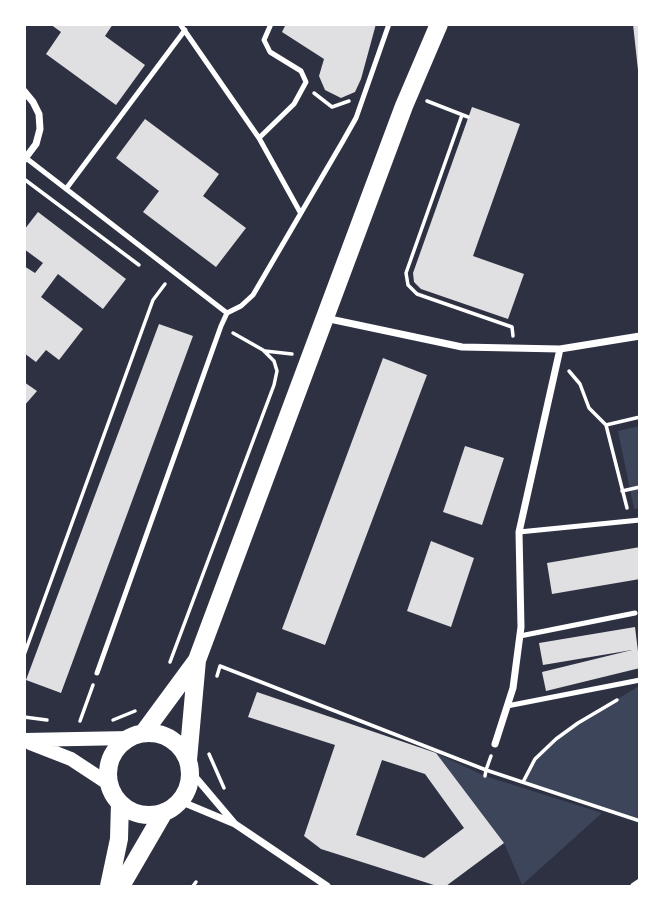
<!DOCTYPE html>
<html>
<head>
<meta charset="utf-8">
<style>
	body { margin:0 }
	#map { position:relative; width:664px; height:911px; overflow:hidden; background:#2d3142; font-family:"Fira Sans",sans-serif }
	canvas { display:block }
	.frame { position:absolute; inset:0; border:26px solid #fff; pointer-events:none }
</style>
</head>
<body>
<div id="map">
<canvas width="664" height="911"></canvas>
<div class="frame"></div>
</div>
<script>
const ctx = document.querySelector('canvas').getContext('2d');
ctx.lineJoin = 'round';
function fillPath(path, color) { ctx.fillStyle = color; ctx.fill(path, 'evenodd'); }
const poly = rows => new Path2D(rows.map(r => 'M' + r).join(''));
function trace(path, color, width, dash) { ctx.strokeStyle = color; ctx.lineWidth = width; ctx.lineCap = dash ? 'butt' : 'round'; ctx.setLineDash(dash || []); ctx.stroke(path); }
fillPath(poly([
	[639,426,639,508,634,509,618,431],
	[639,686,639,821,523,782,535,759,556,739,578,723],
	[436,753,485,776,602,813,522,885,504,843]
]), '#3c4559');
fillPath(poly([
	[50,24,113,24,105,36,145,65,116,105,46,54,61,32],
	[286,24,376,24,361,79,355,92,341,98,325,90,319,76,324,59,282,32],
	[633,24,640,24,640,70,638,70],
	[472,107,520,124,473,256,524,274,508,319,421,289,414,282,413,273],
	[145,119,219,174,203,196,246,228,216,267,143,212,159,191,116,158],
	[38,212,126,279,103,309,58,274,41,297,83,329,59,360,46,350,36,362,24,353,24,266,35,273,43,263,24,249,24,230],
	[159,324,193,336,61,693,26,680],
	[383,358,427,375,325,645,282,629],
	[24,382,37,391,24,406],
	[465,446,504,458,482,525,443,512],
	[431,541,474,558,451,627,407,611],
	[640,547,640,579,552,594,547,563],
	[635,627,640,668,546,691,542,672,632,650,543,665,539,643],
	[257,692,436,753,504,843,446,886,437,886,321,849,304,836,335,745,248,717],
	[382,760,425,774,464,828,424,858,356,835]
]), '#e0e0e3');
trace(poly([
	[314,93,332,107,349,101],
	[427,101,468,117],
	[462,115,406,273,408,285,417,294,512,327,513,336],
	[24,179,139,265],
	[265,351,292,354],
	[569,371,580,384,589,408,606,425,627,508],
	[606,425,640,417],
	[622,491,640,487],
	[24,655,153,300,165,284],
	[170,662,274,385,277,371,274,361,263,350,233,333],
	[217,676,220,666,486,770,485,776],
	[24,717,47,720],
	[113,720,135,711],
	[80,721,93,685],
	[209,754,224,788],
	[491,756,486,770,640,821],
	[523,782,535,759,556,739,578,723,617,700],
	[193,886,196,882]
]), '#fff', 3.5);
trace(poly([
	[180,24,259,138,300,212],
	[259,138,294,104,306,82,301,71,270,52,264,40,271,24],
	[26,158,227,313],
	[66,189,185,30],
	[519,532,640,520],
	[520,636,635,613],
	[97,673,221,326,227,313,241,306,253,295,343,141,356,118,389,24],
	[507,706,640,680]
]), '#fff', 5);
trace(poly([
	[24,91,33,102,39,114,40,129,36,144,24,160],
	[325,318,462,347,560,349,640,336],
	[495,744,513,688,521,627,519,532,560,349],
	[191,772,235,824],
	[180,801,235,824,327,886],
	[634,886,640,882]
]), '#fff', 7);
trace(poly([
	[24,740,130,738],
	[30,743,71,759,109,784]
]), '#fff', 14);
trace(poly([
	[144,732,197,660],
	'108 774a41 41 0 1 1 82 0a41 41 0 1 1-82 0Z',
	[188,760,197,660,404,106,439,24],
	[109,886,119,839,120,803],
	[121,886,164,812]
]), '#fff', 18);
</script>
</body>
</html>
